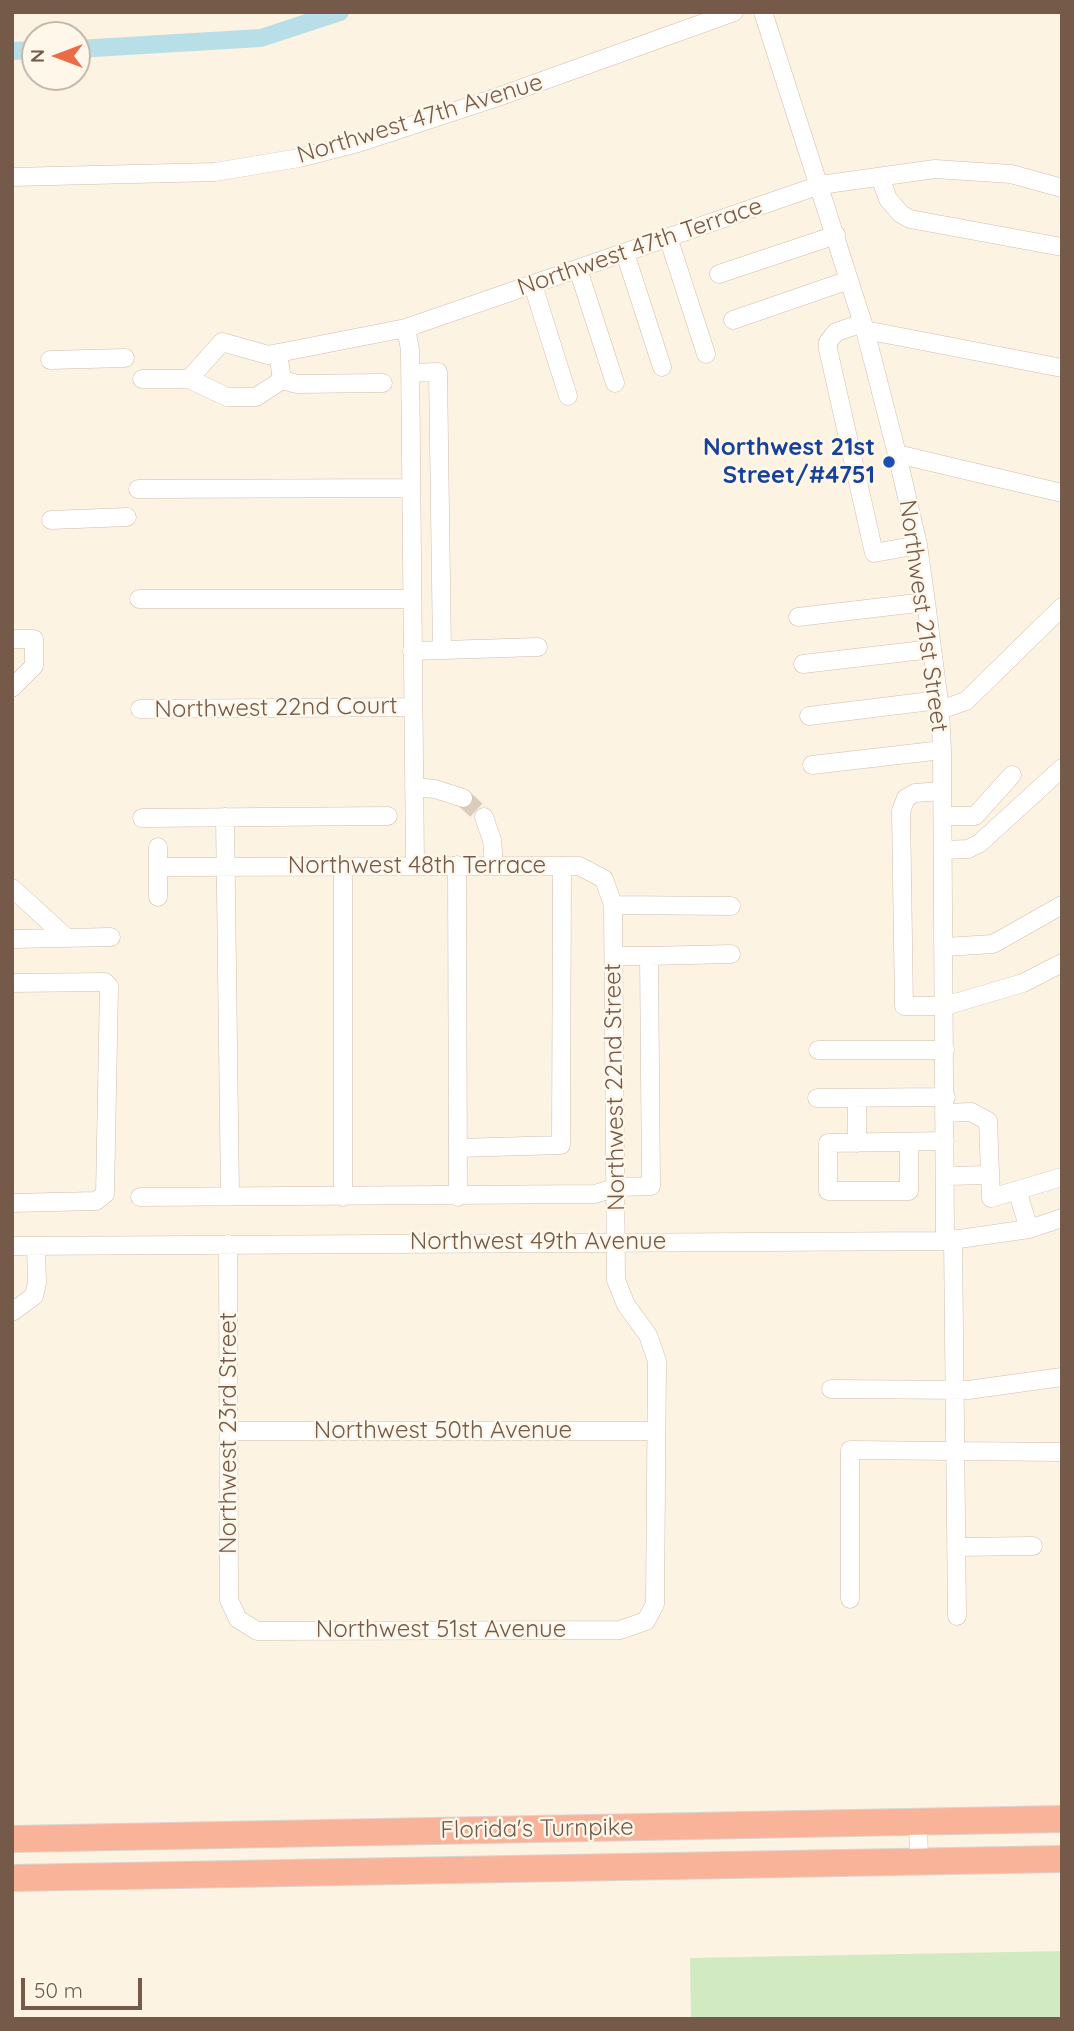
<!DOCTYPE html>
<html>
<head>
<meta charset="utf-8">
<style>
	body { margin:0 }
	#map { position:relative; width:1074px; height:2031px; overflow:hidden; background:#fdf3e3; font-family:Quicksand,sans-serif }
	canvas { display:block }
	.frame { position:absolute; inset:0; border:14px solid #755949; pointer-events:none }
	.north { position:absolute; left:21px; top:21px; width:70px; height:70px; box-sizing:border-box; background:#fff7ea; border:2px solid #c8b8aa; border-radius:50%; rotate:270deg; font-size:19px; font-weight:700; line-height:28px; text-align:center; color:#755949 }
	.north::after { content:''; display:block; margin:auto; width:24px; height:32px; background:#e96c46; clip-path:polygon(50% 0,100% 100%,50% 72%,0 100%) }
	.scale { position:absolute; left:21px; top:1978px; width:121px; height:32px; box-sizing:border-box; border:4px solid #755949; border-top:0; padding-left:9px; font-size:21px; line-height:24px; white-space:nowrap; color:#755949; -webkit-text-stroke:5px #fff7ea; paint-order:stroke }
</style>
</head>
<body>
<div id="map">
<canvas width="1074" height="2031"></canvas>
<div class="frame"></div>
<div class="north">N</div>
<div class="scale">50 m</div>
</div>
<script>
const ctx = document.querySelector('canvas').getContext('2d');
ctx.lineJoin = 'round';
function fillPath(path, color) { ctx.fillStyle = color; ctx.fill(path, 'evenodd'); }
const poly = rows => new Path2D(rows.map(r => 'M' + r).join(''));
function trace(path, color, width, dash) { ctx.strokeStyle = color; ctx.lineWidth = width; ctx.lineCap = dash ? 'butt' : 'round'; ctx.setLineDash(dash || []); ctx.stroke(path); }
function drawText(font, color, halo, rows, align = 'center') {
  ctx.font = font + ' Quicksand,sans-serif'; ctx.lineWidth = 5; ctx.setLineDash([]); ctx.textBaseline = 'middle'; ctx.strokeStyle = halo; ctx.fillStyle = color; for (const [text, x, y, turn = 0] of rows) {
    ctx.save(); ctx.translate(x, y); ctx.rotate((+turn || 0) * Math.PI / 180); ctx.textAlign = isNaN(turn) ? turn : align; if (halo) ctx.strokeText(text, 0, 0); ctx.fillText(text, 0, 0); ctx.restore();
  }
}
fillPath(poly([
	[1062,1951,1062,2019,691,2019,690,1958]
]), '#d2eac2');
trace(poly([
	[77,49,261,38,340,12],
	[12,51,35,50]
]), '#b8dfe7', 18);
trace(poly([
	[463,798,484,817]
]), '#dbccbc', 18, [18, 9]);
const minor = poly([
	[763,12,865,330,897,454,918,545,926,602,940,710,942,750,945,1241],
	[12,177,215,172,299,158,358,143,495,98,734,12],
	[880,177,888,199,901,214,910,219,1062,247],
	[668,237,706,354],
	[625,253,662,367],
	[578,269,615,383],
	[719,274,836,235],
	[533,285,568,396],
	[733,320,849,280],
	[863,323,836,332,828,342,828,349,874,553,918,545],
	[406,328,410,350,415,865],
	[865,330,1062,368],
	[50,360,125,358],
	[410,373,438,372,442,650],
	[142,379,189,379,222,342,268,355,406,328,820,185,935,169,1011,174,1062,188],
	[189,379,227,397,256,397,282,380,278,353],
	[282,380,297,384,383,383],
	[897,454,1062,493],
	[138,489,409,488],
	[51,520,127,517],
	[139,599,411,599],
	[798,617,926,602],
	[12,639,34,639,34,666,12,688],
	[412,651,538,647],
	[803,664,932,649],
	[140,709,413,707],
	[940,710,966,701,1062,607],
	[809,716,939,700],
	[812,765,942,750],
	[414,787,435,789,463,798],
	[942,791,915,793,906,798,901,811,904,1006,945,1006,1023,983,1062,963],
	[943,816,975,816,1012,775],
	[225,817,230,1196],
	[484,817,492,840,494,865],
	[142,818,388,816],
	[158,847,158,897],
	[944,850,968,849,980,843,1062,768],
	[457,865,458,1197],
	[343,866,343,1197],
	[158,867,579,866,604,879,613,905,616,1280,626,1305,648,1335,657,1361,655,1604,646,1621,620,1630,257,1631,238,1619,229,1600,228,1244],
	[12,888,67,938],
	[613,905,731,906],
	[12,939,111,937],
	[945,947,993,944,1062,905],
	[614,956,649,956],
	[12,983,105,982,109,986,105,1194,96,1201,12,1203],
	[818,1050,945,1050],
	[817,1098,946,1097],
	[946,1113,971,1112,988,1121,991,1198,1062,1177],
	[909,1142,909,1191,828,1191,828,1143,945,1141],
	[857,1143,857,1098],
	[458,1148,561,1145,562,866],
	[946,1176,990,1175],
	[1017,1190,1029,1229],
	[140,1197,595,1194,617,1187,651,1186,649,956,731,954],
	[953,1239,957,1616],
	[12,1246,945,1241,1029,1229,1062,1218],
	[12,1312,34,1296,37,1283,36,1246],
	[831,1389,968,1390,1062,1377],
	[229,1431,656,1431],
	[956,1547,1033,1546],
	[850,1599,850,1450,1062,1452],
	[918,1821,919,1861]
]);
const highway = poly([
	[12,1839,1062,1819],
	[12,1878,1062,1859]
]);
trace(minor, '#d0bdad', 19);
trace(highway, '#dbd4d0', 28);
trace(minor, '#fff', 18);
trace(highway, '#f8b399', 26);
for (const [x, y, r, color] of [
	[889,462,7,"#1a4fb4"]
]) { const dot = new Path2D(); dot.arc(x, y, r, 0, 2 * Math.PI); ctx.fillStyle = color; ctx.fill(dot); trace(dot, '#fff7ea', 2.5); }
drawText('24px', '#755949', '#fff7ea', [
	["Northwest 47th Avenue",420,119,-17],
	["Northwest 47th Terrace",640,247,-19],
	["Northwest 21st Street",923,616,82],
	["Northwest 22nd Court",276,708,-1],
	["Northwest 48th Terrace",417,866],
	["Northwest 22nd Street",615,1087,-91],
	["Northwest 49th Avenue",538,1242],
	["Northwest 50th Avenue",443,1431],
	["Northwest 23rd Street",229,1433,-90],
	["Northwest 51st Avenue",441,1630],
	["Florida's Turnpike",537,1829,-1]
]);
drawText('bold 24px', '#164399', '#fff7ea', [
	["Northwest 21st",875,448],
	["Street/#4751",875,476]
], 'right');
</script>
</body>
</html>
